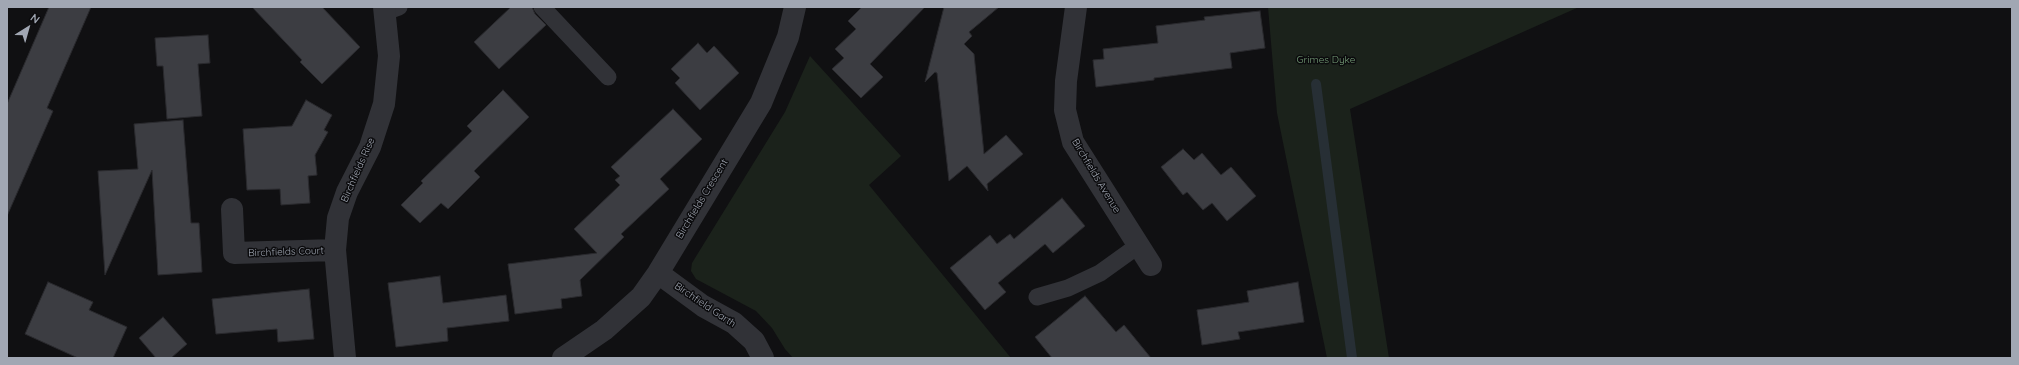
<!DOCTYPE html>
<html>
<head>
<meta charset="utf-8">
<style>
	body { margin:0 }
	#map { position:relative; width:2019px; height:365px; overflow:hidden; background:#101012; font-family:Quicksand,sans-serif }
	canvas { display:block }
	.frame { position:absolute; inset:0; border:8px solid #a1a7b3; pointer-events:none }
	.north { position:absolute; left:8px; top:8px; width:40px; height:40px; -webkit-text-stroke:3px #0b0b0d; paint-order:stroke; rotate:37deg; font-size:11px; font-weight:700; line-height:16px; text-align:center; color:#a1a7b3 }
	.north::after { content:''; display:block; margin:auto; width:14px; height:18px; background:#a1a7b3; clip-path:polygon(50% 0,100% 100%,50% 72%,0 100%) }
</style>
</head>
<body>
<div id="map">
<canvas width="2019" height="365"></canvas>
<div class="frame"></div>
<div class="north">N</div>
</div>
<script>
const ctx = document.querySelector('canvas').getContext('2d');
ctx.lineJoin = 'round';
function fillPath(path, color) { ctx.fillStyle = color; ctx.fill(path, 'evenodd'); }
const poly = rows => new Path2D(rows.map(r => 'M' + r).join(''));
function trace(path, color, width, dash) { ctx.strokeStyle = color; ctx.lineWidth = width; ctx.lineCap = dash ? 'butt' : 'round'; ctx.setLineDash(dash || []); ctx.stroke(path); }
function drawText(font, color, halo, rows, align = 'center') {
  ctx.font = font + ' Quicksand,sans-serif'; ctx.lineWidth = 3; ctx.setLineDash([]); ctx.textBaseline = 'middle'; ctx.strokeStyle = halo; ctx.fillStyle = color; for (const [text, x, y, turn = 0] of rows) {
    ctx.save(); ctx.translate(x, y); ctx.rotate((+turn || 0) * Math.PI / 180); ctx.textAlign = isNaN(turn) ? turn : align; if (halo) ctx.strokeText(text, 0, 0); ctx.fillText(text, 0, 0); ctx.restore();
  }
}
fillPath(poly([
	[1268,7,1579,7,1350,109,1389,358,1327,358,1277,113],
	[810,56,901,156,869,185,1011,358,793,358,785,349,772,328,756,311,696,279,691,271,692,263,785,112]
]), '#1b221b');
trace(poly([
	[1316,84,1352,358]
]), '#272f35', 10);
const building = poly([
	[49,7,91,7,47,108,53,111,7,216,7,104,49,7],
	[252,7,322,7,360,47,322,84,300,62,302,60,252,7],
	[511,7,532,7,535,14,546,25,499,69,474,42,511,7],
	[862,7,925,7,870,64,883,77,861,98,832,69,844,58,835,49,856,29,848,21,862,7],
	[944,7,999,7,969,32,972,36,964,44,974,54,984,154,1006,135,1023,154,987,184,988,191,967,166,949,181,937,73,935,72,925,82,944,7],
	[1260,11,1265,48,1230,53,1232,68,1154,78,1154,80,1096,87,1093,60,1104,59,1103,49,1158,43,1156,26,1205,20,1204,17,1260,11],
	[208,35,210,63,198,64,202,116,167,119,163,66,157,66,155,38,208,35],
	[698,43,707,53,714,46,739,73,700,110,675,83,680,78,671,69,698,43],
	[503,90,529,117,474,171,480,177,448,209,441,203,420,223,401,205,423,183,421,181,472,131,467,126,503,90],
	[306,100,332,115,324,130,328,132,315,155,317,175,308,176,310,203,281,205,280,189,247,190,243,129,292,126,306,100],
	[673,109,702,139,660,179,669,189,621,234,624,237,580,280,582,296,561,299,562,308,515,314,508,264,597,253,574,229,620,185,615,180,620,176,611,167,673,109],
	[183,120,191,223,199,223,202,272,158,275,152,170,105,275,98,171,138,169,134,124,183,120],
	[1183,149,1194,160,1202,153,1221,175,1231,167,1256,196,1227,221,1212,203,1203,210,1187,192,1183,195,1161,167,1183,149],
	[1062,198,1085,226,1053,253,1045,244,998,283,1006,292,985,310,950,268,990,235,997,244,1010,234,1014,239,1062,198],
	[440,276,443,303,506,295,509,321,447,328,448,341,396,347,388,283,440,276],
	[48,282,93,302,89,310,127,327,113,358,78,358,25,334,48,282],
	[1298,282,1304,322,1238,332,1240,339,1202,345,1197,310,1249,302,1247,291,1298,282],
	[309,289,314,339,278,342,277,329,216,334,212,299,309,289],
	[1085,296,1116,332,1124,325,1151,358,1052,358,1035,337,1085,296],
	[163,317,187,344,171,358,156,358,139,338,163,317]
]);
fillPath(building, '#3c3d42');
trace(building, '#2a2a2e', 1);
trace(poly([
	[542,7,608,77],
	[385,12,399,7],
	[1037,297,1068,288,1100,273,1139,245]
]), '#313237', 17);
trace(poly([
	[1076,7,1066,81,1065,110,1073,142,1151,265],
	[232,209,234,253,335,250],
	[658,273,703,306,734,323,754,341,763,358],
	[345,358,335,250,338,218,347,192,370,147,384,104,389,56,384,7],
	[563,358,604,330,641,297,658,273,761,103,788,37,795,7]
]), '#313237', 22);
drawText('10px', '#779f79', '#0b0b0d', [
	["Grimes Dyke",1326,60]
]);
drawText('10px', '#a1a7b3', '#0b0b0d', [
	["Birchfields Rise",358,170,-66],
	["Birchfields Avenue",1096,176,59],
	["Birchfields Crescent",702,199,-59],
	["Birchfields Court",286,252,-2],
	["Birchfield Garth",705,305,34]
]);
</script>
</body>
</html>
